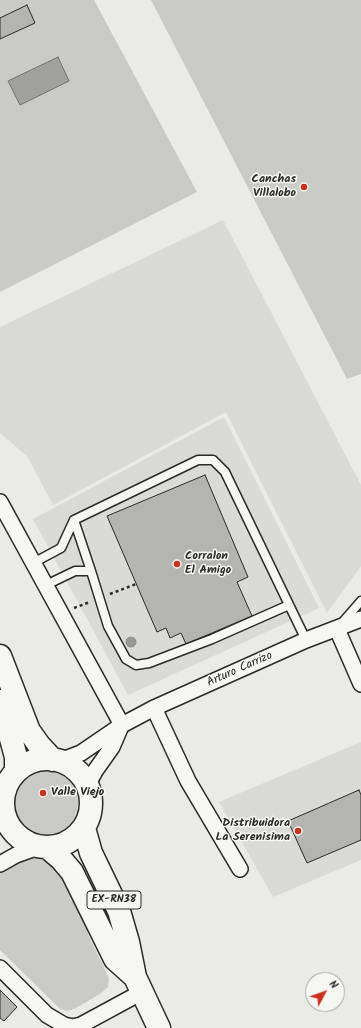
<!DOCTYPE html>
<html>
<head>
<meta charset="utf-8">
<style>
	body { margin:0 }
	#map { position:relative; width:361px; height:1028px; overflow:hidden; background:#eaeae6; font-family:Kalam,sans-serif }
	canvas { display:block }
	.north { position:absolute; left:305px; top:972px; width:40px; height:40px; box-sizing:border-box; background:#f6f6f2; border:1px solid #a5a5a2; border-radius:50%; rotate:49deg; font-size:11px; font-weight:700; line-height:16px; text-align:center; color:#2b2b2b }
	.north::after { content:''; display:block; margin:auto; width:14px; height:18px; background:#c8321e; clip-path:polygon(50% 0,100% 100%,50% 72%,0 100%) }
</style>
</head>
<body>
<div id="map">
<canvas width="361" height="1028"></canvas>
<div class="north">N</div>
</div>
<script>
const ctx = document.querySelector('canvas').getContext('2d');
ctx.lineJoin = 'round';
function fillPath(path, color) { ctx.fillStyle = color; ctx.fill(path, 'evenodd'); }
const poly = rows => new Path2D(rows.map(r => 'M' + r).join(''));
function trace(path, color, width, dash) { ctx.strokeStyle = color; ctx.lineWidth = width; ctx.lineCap = dash ? 'butt' : 'round'; ctx.setLineDash(dash || []); ctx.stroke(path); }
function drawText(font, color, halo, rows, align = 'center') {
  ctx.font = font + ' Kalam,sans-serif'; ctx.lineWidth = 3; ctx.setLineDash([]); ctx.textBaseline = 'middle'; ctx.strokeStyle = halo; ctx.fillStyle = color; for (const [text, x, y, turn = 0] of rows) {
    ctx.save(); ctx.translate(x, y); ctx.rotate((+turn || 0) * Math.PI / 180); ctx.textAlign = isNaN(turn) ? turn : align; if (halo) ctx.strokeText(text, 0, 0); ctx.fillText(text, 0, 0); ctx.restore();
  }
}
fillPath(poly([
	[223,220,361,485,361,566,327,613,226,412,53,505,27,456,0,433,0,327],
	[224,417,319,608,128,695,33,519],
	[361,742,361,860,273,897,219,802]
]), '#dadad6');
fillPath(poly([
	[0,0,94,0,197,192,0,292],
	[151,0,361,0,361,374,347,379],
	'14 803a32 32 0 1 1 64 0a32 32 0 1 1-64 0Z',
	[34,855,46,856,59,863,89,917,88,935,109,978,108,987,100,994,76,1008,68,1011,60,1009,0,950,0,870]
]), '#cacac7');
const water = poly([
	[58,57,69,81,20,105,8,81,58,57]
]);
fillPath(water, '#a1a19e');
trace(water, '#727270', 1);
const building = poly([
	[27,5,35,23,0,39,0,18,27,5],
	[205,475,248,577,237,582,252,616,186,644,181,633,170,638,166,628,157,632,107,516,205,475],
	[359,790,361,795,361,840,307,863,288,821,359,790],
	[0,990,17,1007,4,1021,0,1018,0,990]
]);
fillPath(building, '#b4b4b1');
trace(building, '#2b2b2b', 1);
const lane = poly([
	[74,520,91,571],
	[33,563,61,548,74,520,198,460,213,460,225,472,306,640],
	[46,585,75,571,91,571,108,626,126,659,136,665,149,663,212,639,289,605],
	[341,624,361,601]
]);
const street = poly([
	[0,502,122,725],
	[337,629,361,684],
	[154,708,188,781,240,869],
	[60,761,81,753,122,725,154,708,306,640,361,619],
	[87,786,95,771,112,747,121,726],
	[0,822,4,815],
	[0,864,16,855,38,847],
	[0,968,47,1015,64,1025,73,1027,81,1025,142,992]
]);
const primary = poly([
	[0,656,29,731,39,745,53,760],
	[0,701,7,724,16,757,16,772],
	'3 803a44 44 0 1 1 88 0a44 44 0 1 1-88 0Z',
	[84,828,91,853,119,911,128,942,135,977,159,1028],
	[47,847,61,859,72,872,115,959,135,977]
]);
trace(lane, '#2b2b2b', 11);
trace(street, '#2b2b2b', 18);
trace(primary, '#2b2b2b', 25);
trace(poly([
	[110,594,136,584],
	[74,608,90,602]
]), '#2b2b2b', 2.5, [3, 3]);
trace(lane, '#f6f6f2', 8);
trace(street, '#f6f6f2', 15);
trace(primary, '#f6f6f2', 22);
ctx.fillStyle = '#979795';
for (const [x, y] of [
	[131,642]
]) { ctx.beginPath(); ctx.arc(x, y, 5.5, 0, 2 * Math.PI); ctx.fill(); }
for (const [x, y, r, color] of [
	[304,187,4,"#c8321e"],
	[177,564,4,"#c8321e"],
	[43,793,4,"#c8321e"],
	[298,831,4,"#c8321e"]
]) { const dot = new Path2D(); dot.arc(x, y, r, 0, 2 * Math.PI); ctx.fillStyle = color; ctx.fill(dot); trace(dot, '#f6f6f2', 1.5); }
for (const [x, y, w] of [
	[114,900,54]
]) { const box = new Path2D(); box.roundRect(x - w / 2, y - 9, w, 18, 3); ctx.fillStyle = '#f6f6f2'; ctx.fill(box); trace(box, '#2b2b2b', 1); }
drawText('bold 11px', '#2b2b2b', null, [
	["EX-RN38",114,900]
]);
drawText('bold 12px', '#2b2b2b', '#f6f6f2', [
	["Canchas",296,180],
	["Villalobo",296,194],
	["Corralon",185,557,"left"],
	["El Amigo",185,571,"left"],
	["Valle Viejo",51,793,"left"],
	["Distribuidora",290,824],
	["La Serenisima",290,838]
], 'right');
drawText('12px', '#2b2b2b', '#f6f6f2', [
	["Arturo Carrizo",240,670,-24]
]);
</script>
</body>
</html>
